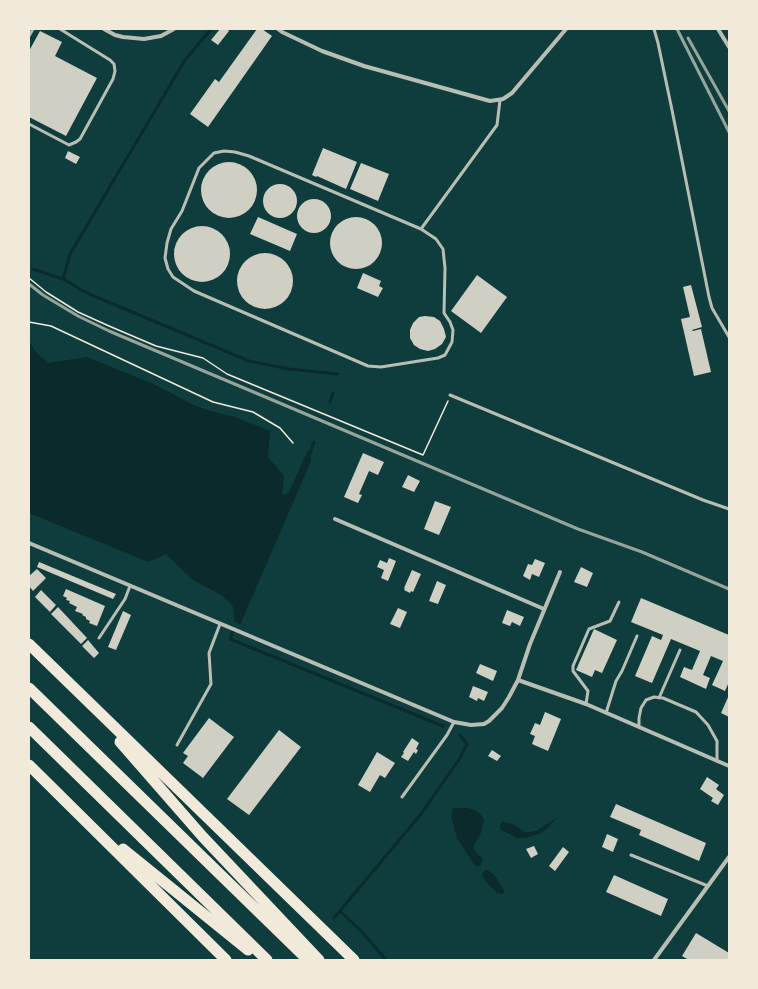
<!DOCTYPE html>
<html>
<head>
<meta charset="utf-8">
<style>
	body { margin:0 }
	#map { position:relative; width:758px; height:989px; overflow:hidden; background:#0f3d3e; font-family:"Crimson Pro",serif }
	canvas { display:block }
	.frame { position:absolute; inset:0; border:30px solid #f1e9da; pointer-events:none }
</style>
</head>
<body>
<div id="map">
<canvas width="758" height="989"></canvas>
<div class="frame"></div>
</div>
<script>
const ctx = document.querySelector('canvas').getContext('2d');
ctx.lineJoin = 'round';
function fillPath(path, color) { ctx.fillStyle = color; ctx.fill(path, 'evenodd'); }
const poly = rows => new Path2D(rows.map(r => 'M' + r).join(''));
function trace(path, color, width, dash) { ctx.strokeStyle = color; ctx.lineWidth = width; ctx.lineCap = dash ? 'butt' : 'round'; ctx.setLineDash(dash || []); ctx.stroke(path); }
fillPath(poly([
	[29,341,35,351,48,363,87,357,151,383,196,406,207,410,235,417,270,431,268,457,284,476,282,494,285,495,289,492,306,454,309,449,311,461,240,625,234,621,234,614,233,606,221,595,193,580,166,554,148,562,29,513],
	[453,808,468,808,476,811,481,815,484,820,481,833,474,845,474,850,483,859,481,865,477,867,473,863,457,838,451,816],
	[556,818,548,828,541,833,525,838,517,838,501,830,500,828,501,822,504,822,513,824,525,832,529,832,536,831],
	[485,870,488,870,495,876,502,887,504,891,503,894,497,893,485,881,482,874]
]), '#0a2a2b');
trace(poly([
	[211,29,185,60,70,254,63,279,87,293,249,361,289,369,338,374],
	[33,269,63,279],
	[330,402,333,393],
	[309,456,314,442],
	[233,631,230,639,443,726],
	[340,911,363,933,386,960],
	[334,918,421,814,460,758,467,744,460,735]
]), '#0a2a2b', 3);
fillPath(poly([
	[220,29,227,29,229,31,218,45,211,40],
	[257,29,262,29,272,36,208,127,190,114,215,79,219,82],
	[40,31,62,42,55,56,97,78,66,136,29,117,29,51],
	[323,148,357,162,346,189,317,176,316,177,312,175],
	[68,151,80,157,76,164,65,158],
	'201 190a28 28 0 1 1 56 0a28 28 0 1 1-56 0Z',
	[361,163,389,174,378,201,350,189],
	'263 201a17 17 0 1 1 34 0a17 17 0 1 1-34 0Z',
	'297 216a17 17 0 1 1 34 0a17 17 0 1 1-34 0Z',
	'330 243a26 26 0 1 1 52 0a26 26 0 1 1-52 0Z',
	[258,217,297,234,290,251,250,234],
	'174 254a28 28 0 1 1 56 0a28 28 0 1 1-56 0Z',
	'237 281a28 28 0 1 1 56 0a28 28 0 1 1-56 0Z',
	[363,273,381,281,379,286,383,288,378,297,357,288],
	[477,275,507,297,481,333,451,311],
	[691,285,702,327,692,330,693,331,701,329,711,372,694,376,681,319,690,317,683,287],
	[425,316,434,317,440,321,444,329,446,337,442,344,435,349,428,351,420,349,414,345,410,338,410,330,413,323,419,317],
	[363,453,384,462,378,475,369,471,359,494,362,495,358,503,344,497],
	[408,475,420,481,414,492,402,487],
	[435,501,451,507,439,535,424,529],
	[389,558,396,561,388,581,381,578,384,570,377,567,380,560,387,563],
	[535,559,545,563,539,577,532,574,530,580,523,576,528,564,532,565],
	[39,562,116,594,113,599,37,567],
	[581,567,593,573,587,587,574,582],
	[37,569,46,578,33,591,29,586,29,576],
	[412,570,421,574,413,592,411,591,410,593,404,590,405,588,404,588],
	[437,581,446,585,438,604,429,601],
	[66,589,105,606,97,626,89,623,90,621,86,619,86,617,82,615,83,614,75,611,77,607,69,603,70,601,66,600,67,598,63,596],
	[41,590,56,605,50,612,35,597],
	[641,598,729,635,729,682,725,691,712,685,723,661,711,656,703,675,710,678,706,689,680,677,684,667,692,670,700,651,671,639,652,683,635,676,652,636,661,640,663,635,631,622],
	[58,607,87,638,81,644,51,614],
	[398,608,407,612,400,628,390,624],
	[507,610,524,617,520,626,512,622,510,626,502,623],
	[123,611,131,615,116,650,108,647],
	[594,629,617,640,602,673,595,670,592,677,576,670],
	[88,640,99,653,94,658,82,646],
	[480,664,497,671,493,681,476,673],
	[473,686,488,692,484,701,478,698,477,701,469,697],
	[729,695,729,717,721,713],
	[545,712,561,719,548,751,532,744,535,736,530,734,535,723,540,725],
	[209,718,234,737,203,778,183,763,188,756,183,753],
	[279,730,301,747,249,815,227,799],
	[412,738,419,743,416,749,418,750,416,754,414,752,408,761,401,757,404,753,403,752],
	[492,750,501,756,497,761,488,756],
	[377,752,395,763,385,778,380,775,370,792,358,785],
	[707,777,719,785,716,789,724,795,718,805,711,801,713,798,700,789],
	[616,804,706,843,699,861,639,835,641,830,610,817],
	[607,834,618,839,613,852,602,847],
	[534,846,538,854,531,858,526,849],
	[563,847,569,852,555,871,549,866],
	[614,875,668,899,661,916,606,892],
	[696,933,729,953,729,960,689,960,682,956]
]), '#cfcfc3');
trace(poly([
	[29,278,46,292,78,312,109,326,156,346,203,358,227,374,423,455,448,401],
	[29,322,51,326,213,402,253,412,280,428,293,443]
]), '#f1e9da', 1.5);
trace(poly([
	[654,29,658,43,672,110,709,297,712,308,729,337],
	[29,36,33,29],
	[29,124,69,145,76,142,80,139,113,79,115,71,114,64,110,60,60,29],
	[421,229,436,239,443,249,445,268,444,313,450,322,453,330,452,342,445,355,438,358,381,367,368,366,194,291,173,277,168,269,165,258,167,243,171,229,182,211,199,168,214,153,224,151,235,152,249,156,421,229,497,125,500,100],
	[450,395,703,500,729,509],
	[99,638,125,599,130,586],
	[659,698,680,650],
	[586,704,588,691,573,671,573,666,589,629,610,621,619,602],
	[606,713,616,681,622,671,637,636],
	[639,727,639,718,641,708,646,700,654,697,663,698,696,712,708,725,717,741,717,761],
	[177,745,211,684,209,653,220,624],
	[402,797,447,735,454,722],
	[631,855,708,886]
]), '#b8beb3', 3);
trace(poly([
	[104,29,115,35,123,37,144,39,161,36,174,29],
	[278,29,282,32,322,51,364,66,490,101,503,99,512,93,566,29],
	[718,29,729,47],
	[335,519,544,609],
	[29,543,454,722,471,725,484,724,489,721,502,708,509,697,518,680,530,644,560,572],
	[518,680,586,704,729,766],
	[654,960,729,857]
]), '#b8beb3', 4);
trace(poly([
	[29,644,354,960],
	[29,688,308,960],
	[29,727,267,960],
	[120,742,203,837,319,960],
	[29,765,226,960],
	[123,849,248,950]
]), '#f1e9da', 11);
trace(poly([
	[677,29,729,132],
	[688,38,729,111],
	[29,284,43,295,78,316,109,331,578,529,642,552,729,589]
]), '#97a49c', 3);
</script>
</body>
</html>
